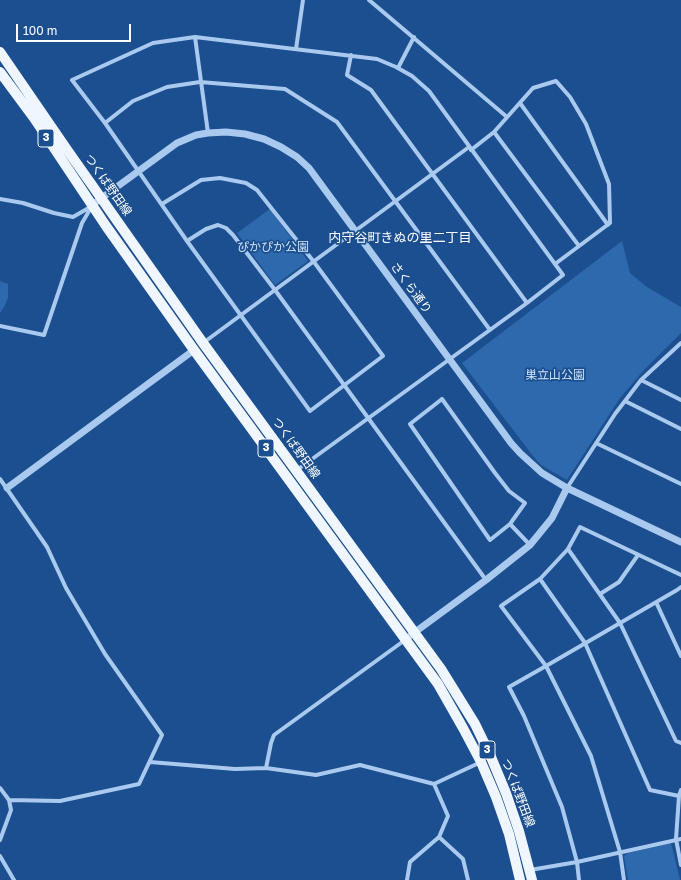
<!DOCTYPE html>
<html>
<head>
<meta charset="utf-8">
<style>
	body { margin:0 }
	#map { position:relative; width:681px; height:880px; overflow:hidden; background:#1b4f8f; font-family:"Golos Text",sans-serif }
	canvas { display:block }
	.scale { position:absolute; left:16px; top:24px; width:115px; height:18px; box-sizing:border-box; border:2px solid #fff; border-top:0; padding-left:5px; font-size:12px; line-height:14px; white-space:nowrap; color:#fff; -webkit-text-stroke:3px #1b4f8f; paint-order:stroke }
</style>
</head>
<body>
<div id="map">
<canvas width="681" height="880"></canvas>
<div class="scale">100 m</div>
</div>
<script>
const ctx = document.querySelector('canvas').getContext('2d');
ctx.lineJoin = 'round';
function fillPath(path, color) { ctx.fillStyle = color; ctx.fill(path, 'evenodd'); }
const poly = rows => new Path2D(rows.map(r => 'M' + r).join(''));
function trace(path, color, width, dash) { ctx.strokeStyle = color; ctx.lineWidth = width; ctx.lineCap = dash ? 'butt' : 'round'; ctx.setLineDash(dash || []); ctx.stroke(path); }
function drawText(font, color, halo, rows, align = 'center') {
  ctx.font = font + ' "Golos Text","Noto Sans JP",sans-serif'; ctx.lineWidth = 3.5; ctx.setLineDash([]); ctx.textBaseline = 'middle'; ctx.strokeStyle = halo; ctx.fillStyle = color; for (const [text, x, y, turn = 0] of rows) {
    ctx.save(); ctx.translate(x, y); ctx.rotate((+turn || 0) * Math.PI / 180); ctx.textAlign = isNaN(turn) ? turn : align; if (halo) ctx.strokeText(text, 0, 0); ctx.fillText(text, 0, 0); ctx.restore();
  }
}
fillPath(poly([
	[270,209,308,261,275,285,237,233],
	[622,241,630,273,647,287,681,307,681,333,644,370,620,398,567,480,541,465,533,456,462,363],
	[0,281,8,284,8,298,4,307,0,313],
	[671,843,680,880,628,880,624,856,628,853]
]), '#2e69ad');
trace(poly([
	[369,0,507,117],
	[195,37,208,133],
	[296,49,303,0],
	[351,55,347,75,371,90,527,303],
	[398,68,414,37],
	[520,103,608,225],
	[105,123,133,101,167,87,200,82,285,89,337,122,490,330],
	[494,132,579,246],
	[471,150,494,132,533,88,556,81,570,97,586,124,609,184,610,223,555,264],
	[0,199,23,203,54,213,73,217,92,206],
	[162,204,201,180,220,178,246,183,257,190,314,262,383,356,310,411,187,241,105,123,72,80,153,43,195,37,377,59,396,67,412,76,429,91,563,275,527,303,297,470],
	[187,241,206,229,218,225,226,228,233,235,275,290,486,580],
	[0,326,44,335,82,223,92,206],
	[203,343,469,147],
	[641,380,681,400],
	[442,399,495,473,509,491,525,503,510,524,490,540,410,424,442,399],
	[625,401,681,429],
	[596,443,681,484],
	[0,479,47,547,66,588,105,654,162,735,139,784,60,801,9,800],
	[567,488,615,414,641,380,681,343],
	[510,524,530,545],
	[568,549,620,623,676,741,681,743],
	[540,579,585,643,650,790,679,796],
	[600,594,619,582,638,555],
	[656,602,681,656],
	[150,762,235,769,266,768,316,775,360,765,434,784,481,762],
	[266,768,271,743,274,735,405,640],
	[434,784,448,816,439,837,463,859,468,880],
	[0,788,9,800,11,810,0,840],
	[681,790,679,796,676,839,681,865],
	[0,856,14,880],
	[530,870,577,862,681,839],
	[407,880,410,862,439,837],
	[579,880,577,862,562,807,524,716,509,687,546,666,501,606,540,579,568,549,580,527,681,575],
	[624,880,620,852,591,756,546,666,677,590,681,587]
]), '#a9c9ee', 4);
trace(poly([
	[92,205,177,143,196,135,208,133,226,132,245,134,264,139,281,147,297,157,309,168,511,443,520,453,542,473,567,488,681,542],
	[7,488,194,350],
	[411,635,486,580,530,545,552,518,567,488]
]), '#a9c9ee', 7);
trace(poly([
	[0,52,68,151,203,343,441,669,475,724,491,757,506,793,519,831,532,880],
	[0,72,34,118,106,226,194,350,438,684,463,728,481,762,496,797,509,834,520,880]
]), '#f0f6ff', 10);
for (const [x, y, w] of [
	[46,138,16],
	[266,448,16],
	[487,750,16]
]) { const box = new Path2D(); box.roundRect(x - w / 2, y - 9, w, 18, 3); ctx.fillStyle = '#1b4f8f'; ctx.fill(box); trace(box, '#fff', 1); }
drawText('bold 11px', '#fff', null, [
	["3",46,138],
	["3",266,448],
	["3",487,750]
]);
drawText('12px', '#fff', '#1b4f8f', [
	["つくば野田線",108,185,55],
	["さくら通り",411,288,54],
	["つくば野田線",296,448,54],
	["つくば野田線",518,793,69]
]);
drawText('12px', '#cfe3fa', '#1b4f8f', [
	["ぴかぴか公園",273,247],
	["巣立山公園",555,375]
]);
drawText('13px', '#fff', '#1b4f8f', [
	["内守谷町きぬの里二丁目",400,238]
]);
</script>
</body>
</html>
